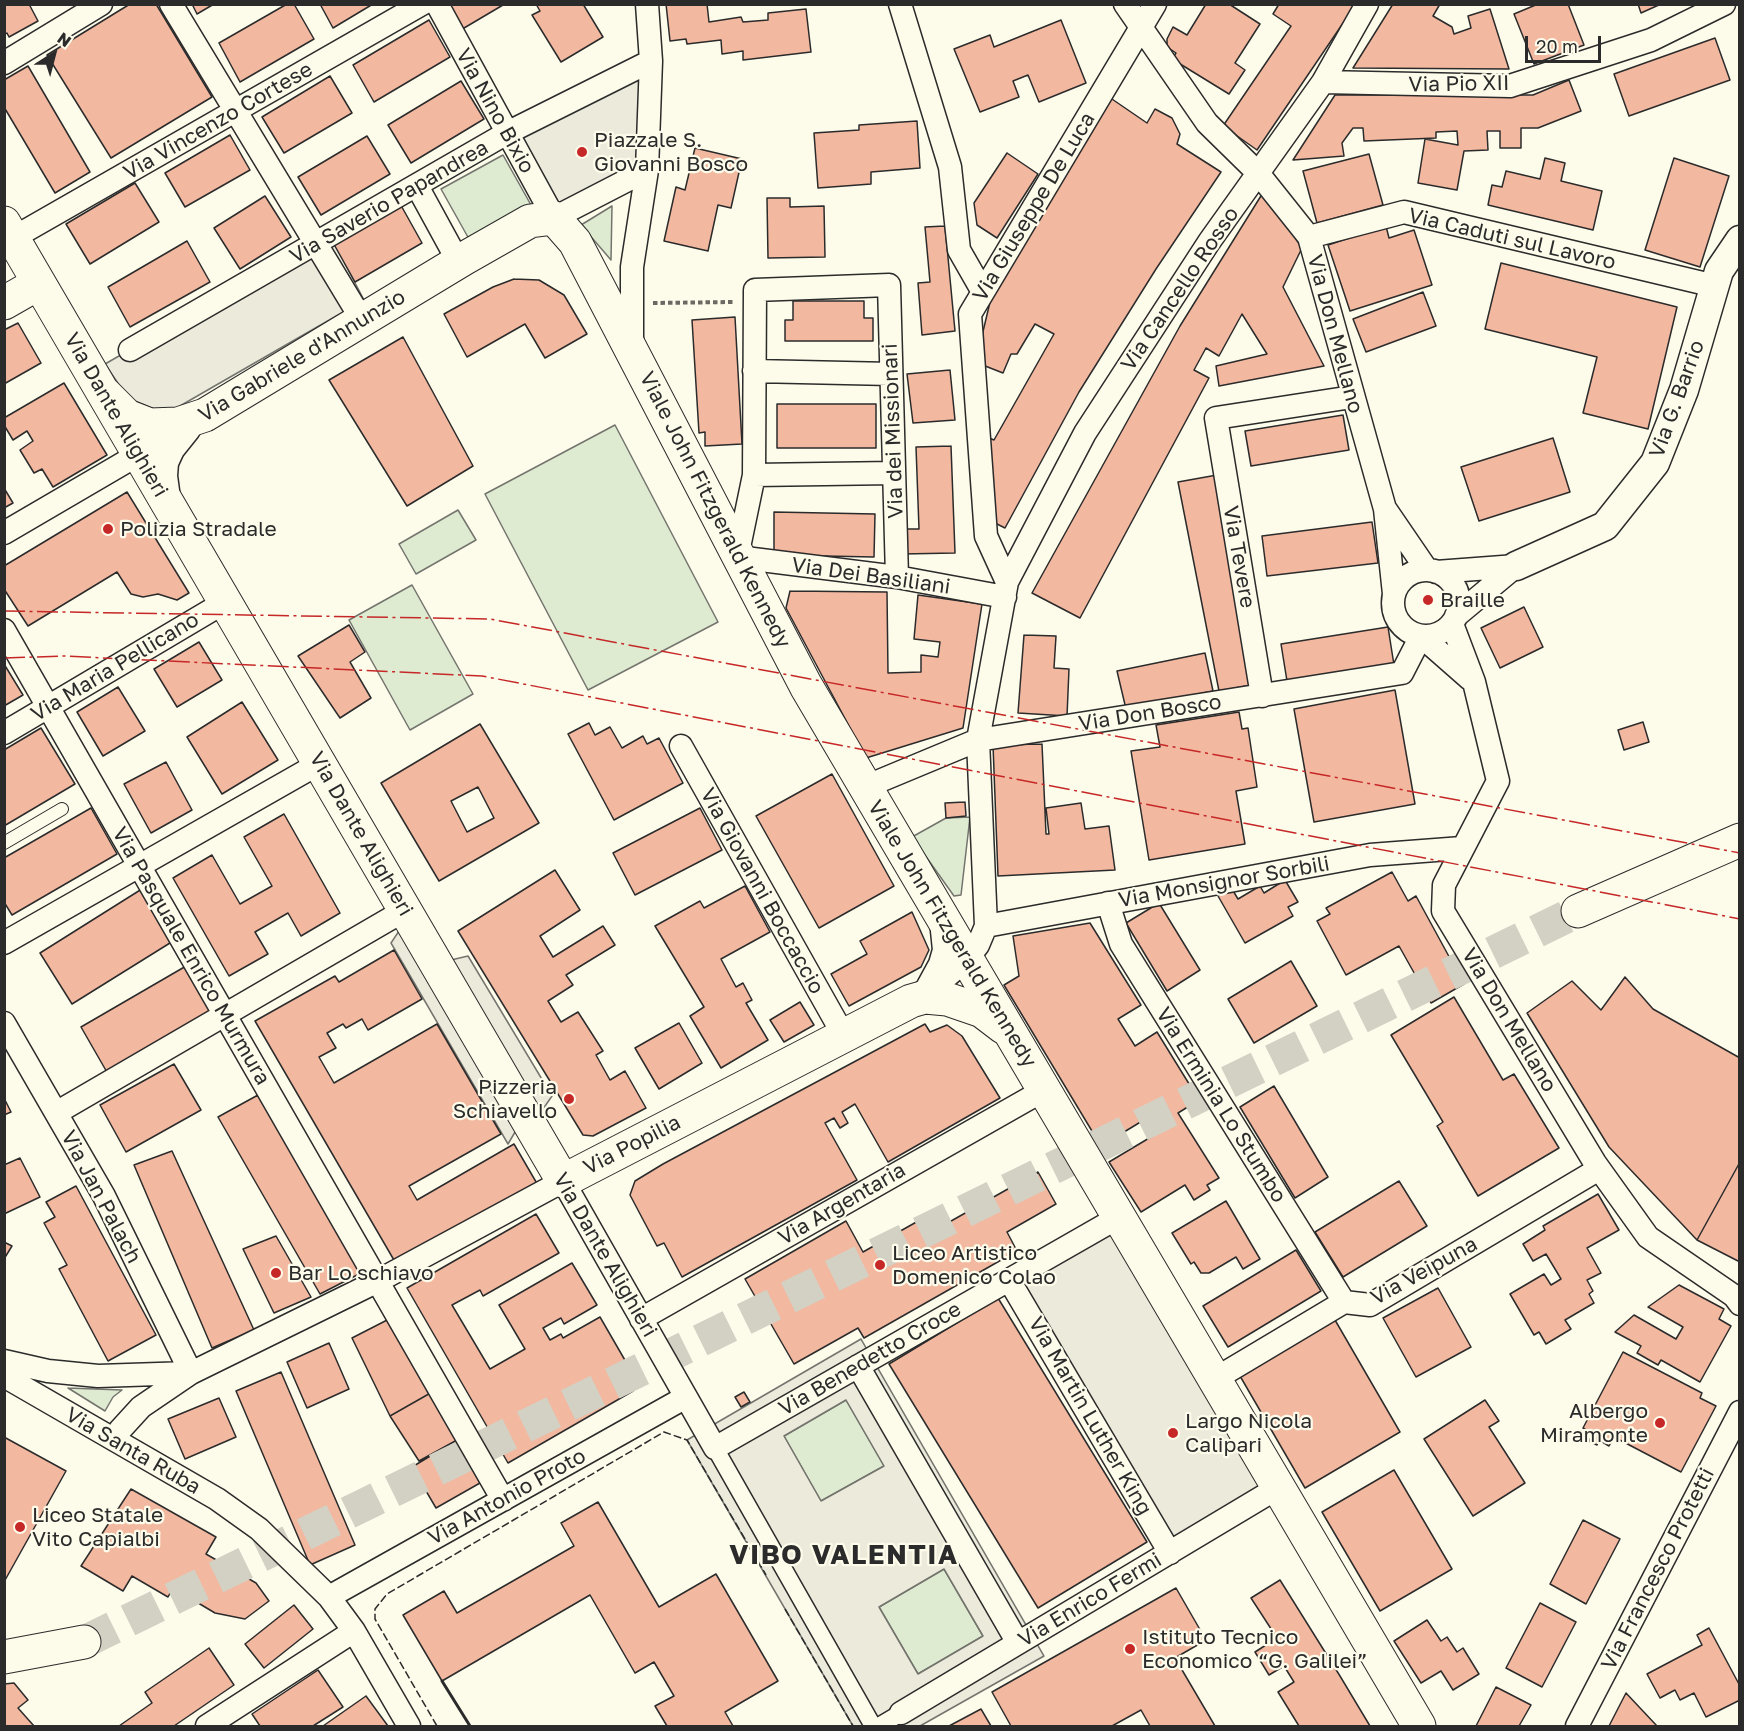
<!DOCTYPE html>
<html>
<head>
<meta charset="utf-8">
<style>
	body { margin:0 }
	#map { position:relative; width:1744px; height:1731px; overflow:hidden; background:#fdfbea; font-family:"Golos Text",sans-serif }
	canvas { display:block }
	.frame { position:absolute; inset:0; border:6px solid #2b2b2b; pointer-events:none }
	.north { position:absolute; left:24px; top:24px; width:60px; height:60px; -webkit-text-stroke:4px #fdfbea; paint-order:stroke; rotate:36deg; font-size:16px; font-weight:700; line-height:24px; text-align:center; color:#2b2b2b }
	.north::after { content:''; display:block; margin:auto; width:21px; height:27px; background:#2b2b2b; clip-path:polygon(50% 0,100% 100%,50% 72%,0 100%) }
	.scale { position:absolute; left:1525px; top:36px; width:76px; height:27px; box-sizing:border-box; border:3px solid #2b2b2b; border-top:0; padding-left:8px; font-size:18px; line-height:21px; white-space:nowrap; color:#2b2b2b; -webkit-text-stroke:4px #fdfbea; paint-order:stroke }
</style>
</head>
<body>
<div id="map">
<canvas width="1744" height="1731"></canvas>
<div class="frame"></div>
<div class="north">N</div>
<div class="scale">20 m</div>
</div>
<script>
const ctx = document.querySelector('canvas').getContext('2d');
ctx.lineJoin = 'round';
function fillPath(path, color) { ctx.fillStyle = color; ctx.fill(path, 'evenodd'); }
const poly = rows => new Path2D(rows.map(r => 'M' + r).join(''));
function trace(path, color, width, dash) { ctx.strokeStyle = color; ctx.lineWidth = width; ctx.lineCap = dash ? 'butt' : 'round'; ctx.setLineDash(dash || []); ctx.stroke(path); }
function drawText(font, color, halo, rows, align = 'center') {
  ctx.font = font + ' "Golos Text",sans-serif'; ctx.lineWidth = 4.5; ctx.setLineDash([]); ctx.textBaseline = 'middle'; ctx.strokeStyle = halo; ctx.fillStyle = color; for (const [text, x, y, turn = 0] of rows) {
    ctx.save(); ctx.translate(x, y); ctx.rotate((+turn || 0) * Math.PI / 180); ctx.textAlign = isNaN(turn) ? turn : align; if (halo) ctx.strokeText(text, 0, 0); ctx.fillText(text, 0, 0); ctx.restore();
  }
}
const green = poly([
	[503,155,531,205,469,239,441,189,503,155],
	[612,206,611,260,581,225,612,206],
	[615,425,718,622,588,690,485,494,615,425],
	[458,510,476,540,416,574,399,544,458,510],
	[412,585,473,694,410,730,349,620,412,585],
	[970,817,961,895,954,896,912,837,946,818,970,817],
	[68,1388,122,1390,113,1397,105,1411,68,1388],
	[846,1400,884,1466,821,1501,784,1436,846,1400],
	[944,1569,983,1636,918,1674,879,1607,944,1569]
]);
fillPath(green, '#deebd1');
trace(green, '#74746e', 1.5);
const parking = poly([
	[651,61,647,170,554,218,507,133,651,61],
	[330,235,364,300,166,414,128,398,105,364,330,235],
	[401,928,518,1127,508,1144,391,943,401,928],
	[468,956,552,1096,541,1112,451,960,468,956],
	[1119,1217,1279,1487,1170,1553,1009,1280,1119,1217],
	[861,1339,1044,1656,920,1726,853,1726,687,1440,861,1339],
	[846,1400,884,1466,821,1501,784,1436,846,1400],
	[944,1569,983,1636,918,1674,879,1607,944,1569]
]);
fillPath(parking, '#eceadb');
trace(parking, '#74746e', 1.5);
const building = poly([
	[4,4,29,4,38,21,9,37,7,33,4,35,4,4],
	[130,4,156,4,212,97,111,158,47,55,130,4],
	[192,4,214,4,197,14,192,4],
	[287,4,294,4,314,39,240,82,219,43,287,4],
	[320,4,373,4,333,28,320,4],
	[443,4,503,4,503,5,459,31,443,4],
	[536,4,583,4,603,37,561,62,532,15,540,11,536,4],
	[666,4,707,4,709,22,741,17,743,22,768,20,768,13,806,9,811,52,743,60,743,51,722,54,721,40,687,44,686,39,670,41,666,4],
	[1206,4,1229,4,1260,24,1235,63,1245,70,1229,94,1172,59,1176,53,1167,47,1167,39,1173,27,1187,35,1206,4],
	[1279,4,1356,4,1257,150,1223,126,1291,26,1273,14,1279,4],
	[1393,4,1440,4,1433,16,1452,27,1454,34,1471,28,1468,16,1490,9,1509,69,1353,68,1393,4],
	[1538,4,1568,4,1584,45,1534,64,1514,14,1538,4],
	[1638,4,1661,4,1641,13,1638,4],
	[429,20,450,57,374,102,353,65,429,20],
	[1061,20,1086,83,1039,102,1028,75,1013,81,1019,97,980,112,954,49,990,35,994,47,1061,20],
	[1715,38,1730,80,1629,116,1614,74,1715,38],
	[28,66,90,172,55,193,4,107,4,80,28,66],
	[330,76,352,113,284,153,262,117,330,76],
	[1569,80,1581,111,1538,128,1521,128,1521,148,1500,148,1500,131,1487,131,1488,150,1464,151,1457,190,1418,183,1425,139,1458,145,1457,131,1436,132,1436,138,1364,141,1363,128,1353,128,1342,143,1344,156,1293,160,1335,95,1533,95,1569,80],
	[461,81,484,119,411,163,388,125,461,81],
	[1109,97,1147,123,1155,109,1172,118,1180,134,1177,144,1221,172,1156,269,1079,392,1005,528,993,522,982,435,994,440,1054,334,1035,324,1017,354,1011,354,1003,373,980,364,981,340,990,302,1109,97],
	[917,121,920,168,871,172,871,184,818,188,814,133,859,130,859,125,917,121],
	[230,135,250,170,185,207,165,173,230,135],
	[367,136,390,174,321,215,298,177,367,136],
	[695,148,742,159,731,208,718,205,708,251,664,241,676,187,685,190,695,148],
	[1007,153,1038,174,997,238,977,225,974,203,1007,153],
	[1369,154,1383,205,1317,223,1303,171,1369,154],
	[1545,158,1565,163,1561,181,1602,191,1593,230,1488,205,1492,185,1502,187,1506,171,1540,179,1545,158],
	[1674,158,1729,176,1700,267,1645,250,1674,158],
	[135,183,159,222,90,264,66,224,135,183],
	[1264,191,1302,248,1283,287,1324,366,1219,386,1216,366,1267,354,1242,314,1219,356,1206,348,1194,370,1209,378,1080,618,1032,593,1180,326,1264,191],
	[265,196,291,237,240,269,214,228,265,196],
	[767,198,790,198,790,207,824,206,825,257,768,258,767,198],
	[398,200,422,243,355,282,331,239,398,200],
	[945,226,955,331,922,335,918,283,930,282,925,227,945,226],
	[1386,226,1389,238,1414,230,1432,285,1350,311,1328,245,1386,226],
	[187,241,210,282,130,327,108,287,187,241],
	[1501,263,1677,307,1648,429,1583,413,1597,357,1485,329,1501,263],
	[514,279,539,280,564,295,587,334,545,358,525,324,467,357,444,314,493,287,514,279],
	[1423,292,1436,326,1366,352,1353,319,1423,292],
	[793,301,864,301,864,318,873,318,873,341,785,341,785,320,793,320,793,301],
	[735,317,742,444,705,446,705,432,699,433,692,320,735,317],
	[18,323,41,363,4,384,4,330,18,323],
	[403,337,473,466,407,506,329,380,403,337],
	[950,370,955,420,913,423,907,374,950,370],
	[64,383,107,455,53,487,42,469,34,473,20,450,33,441,27,431,13,440,4,425,4,418,64,383],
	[777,404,876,404,876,448,777,448,777,404],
	[1343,415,1349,450,1251,466,1245,431,1343,415],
	[1553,438,1570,492,1479,521,1461,467,1553,438],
	[951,446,955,553,902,554,902,529,919,529,916,447,951,446],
	[1217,475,1257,684,1219,691,1178,482,1217,475],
	[4,488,13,503,4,508,4,488],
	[127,492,189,593,177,600,158,594,143,597,131,594,117,572,28,626,4,589,4,566,127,492],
	[774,512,875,514,874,557,774,555,774,512],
	[1372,522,1378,563,1267,576,1262,536,1372,522],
	[790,591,887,592,888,673,921,672,921,655,938,657,940,642,914,639,918,595,982,604,963,728,866,758,786,608,790,591],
	[1524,607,1543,647,1500,668,1481,628,1524,607],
	[349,625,365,652,350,662,371,698,340,718,298,656,349,625],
	[1388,627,1394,665,1287,681,1281,644,1388,627],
	[1024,635,1056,636,1054,668,1069,669,1067,716,1018,713,1024,635],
	[199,642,222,680,177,707,154,669,199,642],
	[1205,653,1213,691,1126,709,1117,671,1205,653],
	[4,664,23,695,4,706,4,664],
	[118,687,145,731,103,756,77,712,118,687],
	[1395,690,1415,804,1314,822,1294,709,1395,690],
	[242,702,278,760,222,794,187,737,242,702],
	[1239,712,1242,729,1248,728,1257,787,1236,791,1245,844,1149,860,1131,751,1160,747,1156,725,1239,712],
	[1643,722,1649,742,1624,750,1618,730,1643,722],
	[589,723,595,735,610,727,622,748,643,736,647,744,659,738,683,783,614,820,568,734,589,723],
	[480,724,539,823,439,881,381,783,480,724],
	[478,787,494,818,467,832,451,801,478,787],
	[41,728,75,784,4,826,4,750,41,728],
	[1042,744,1046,834,1049,834,1046,808,1081,803,1085,829,1109,826,1115,870,998,876,993,745,1042,744],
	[166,762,192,810,151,833,124,784,166,762],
	[832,774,894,886,819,928,756,816,832,774],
	[965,802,966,816,946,818,945,803,965,802],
	[91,808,117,854,12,915,4,902,4,858,91,808],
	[700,808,722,850,635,895,613,853,700,808],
	[284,814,340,913,301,936,288,913,255,932,268,954,229,976,173,878,212,855,240,904,272,886,244,837,284,814],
	[555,870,580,910,540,936,553,957,603,926,615,945,566,975,573,985,548,1001,561,1022,578,1012,603,1051,596,1055,610,1080,625,1071,646,1108,593,1136,583,1135,458,931,555,870],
	[1392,872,1408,901,1416,896,1464,984,1431,1003,1399,946,1346,975,1317,921,1330,914,1326,908,1392,872],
	[1285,880,1298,902,1288,907,1293,916,1245,943,1218,896,1232,889,1238,899,1260,886,1264,893,1285,880],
	[745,886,770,932,721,959,736,987,743,983,752,1000,746,1003,768,1040,721,1068,690,1016,704,1007,655,926,700,901,704,908,745,886],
	[145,887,178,938,72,1004,40,953,145,887],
	[1159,903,1200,970,1167,991,1126,923,1159,903],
	[912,912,929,950,921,967,849,1006,831,974,867,954,860,941,912,912],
	[1090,923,1141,1005,1118,1019,1135,1046,1157,1032,1199,1100,1178,1113,1219,1178,1207,1185,1210,1190,1194,1200,1185,1185,1141,1212,1109,1162,1166,1128,1157,1112,1101,1146,1004,985,1019,976,1013,936,1090,923],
	[394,950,422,999,368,1030,362,1019,346,1028,343,1024,327,1033,336,1048,319,1057,334,1083,437,1024,501,1134,409,1186,417,1200,514,1144,539,1187,398,1267,255,1021,335,976,339,982,394,950],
	[1291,961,1317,1006,1254,1043,1228,999,1291,961],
	[193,962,220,1009,108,1074,81,1027,193,962],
	[1625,977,1653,1009,1740,1058,1740,1162,1697,1240,1609,1147,1527,1013,1572,981,1601,1010,1625,977],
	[1454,997,1503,1080,1514,1074,1559,1148,1478,1196,1437,1126,1443,1122,1391,1035,1454,997],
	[800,1002,814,1025,784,1042,770,1020,800,1002],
	[679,1023,702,1063,659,1089,635,1048,679,1023],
	[925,1024,930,1032,947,1025,962,1036,1000,1098,888,1162,855,1104,842,1112,848,1123,840,1128,834,1118,825,1123,857,1180,682,1277,664,1243,657,1246,630,1195,635,1181,663,1164,925,1024],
	[174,1064,201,1110,126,1152,100,1105,174,1064],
	[1274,1086,1328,1177,1295,1198,1240,1107,1274,1086],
	[258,1095,361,1273,320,1294,218,1117,258,1095],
	[4,1098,11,1112,4,1115,4,1098],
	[172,1151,254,1330,212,1348,134,1165,172,1151],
	[20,1158,40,1197,4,1214,4,1165,20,1158],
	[1740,1162,1740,1262,1697,1240,1740,1162],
	[1038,1172,1056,1204,1007,1232,1017,1251,864,1338,858,1328,794,1364,745,1279,846,1221,863,1252,936,1211,944,1225,1038,1172],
	[1399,1181,1427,1226,1343,1277,1315,1232,1399,1181],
	[76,1186,156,1335,108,1361,59,1269,67,1265,44,1223,55,1217,46,1202,76,1186],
	[1598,1194,1619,1230,1587,1248,1601,1273,1587,1280,1593,1291,1589,1294,1594,1303,1565,1320,1571,1329,1546,1344,1539,1332,1534,1335,1510,1294,1544,1274,1551,1285,1561,1279,1546,1254,1533,1261,1523,1244,1545,1230,1543,1226,1598,1194],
	[1226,1201,1260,1259,1243,1269,1236,1257,1209,1273,1201,1273,1194,1262,1191,1264,1172,1233,1226,1201],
	[536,1214,559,1253,483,1296,480,1290,452,1305,490,1369,525,1349,499,1305,572,1263,597,1305,564,1324,561,1318,543,1328,550,1340,561,1334,563,1338,600,1317,637,1381,633,1391,508,1463,407,1288,536,1214],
	[276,1236,311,1297,274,1313,243,1249,276,1236],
	[4,1242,12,1246,4,1259,4,1242],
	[1296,1250,1321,1291,1228,1347,1203,1306,1296,1250],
	[1679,1285,1724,1309,1719,1319,1731,1326,1700,1382,1661,1360,1658,1365,1637,1353,1641,1346,1615,1332,1634,1315,1676,1339,1683,1327,1648,1307,1679,1285],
	[1438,1288,1471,1347,1416,1377,1383,1318,1438,1288],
	[998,1298,1147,1542,1038,1608,889,1364,998,1298],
	[393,1317,434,1391,390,1416,352,1338,393,1317],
	[1335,1320,1400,1432,1305,1488,1240,1376,1335,1320],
	[329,1343,349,1389,307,1408,287,1362,329,1343],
	[1623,1352,1702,1393,1700,1398,1716,1406,1681,1472,1614,1437,1609,1446,1599,1440,1597,1445,1589,1441,1593,1433,1583,1428,1623,1352],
	[281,1372,355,1545,310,1565,236,1391,281,1372],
	[434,1391,457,1440,419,1461,390,1416,434,1391],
	[744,1392,750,1402,741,1407,735,1397,744,1392],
	[219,1398,236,1437,185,1459,168,1419,219,1398],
	[1485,1400,1499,1421,1489,1427,1525,1483,1473,1516,1424,1439,1485,1400],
	[4,1437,66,1471,4,1582,4,1437],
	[457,1440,480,1483,436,1508,412,1467,457,1440],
	[1394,1470,1452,1569,1380,1611,1322,1512,1394,1470],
	[131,1489,216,1537,206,1554,256,1583,269,1601,245,1619,215,1613,173,1588,168,1597,132,1576,123,1591,81,1566,131,1489],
	[598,1502,659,1607,716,1574,778,1681,725,1712,733,1726,667,1726,655,1706,674,1696,654,1662,635,1673,590,1595,442,1681,403,1615,444,1591,457,1613,574,1546,561,1523,598,1502],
	[1583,1520,1620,1539,1586,1604,1550,1584,1583,1520],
	[1280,1580,1340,1676,1370,1726,1299,1726,1278,1692,1294,1682,1284,1666,1269,1675,1255,1652,1277,1638,1251,1598,1280,1580],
	[1176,1588,1206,1640,1175,1658,1215,1726,1150,1726,1141,1710,1112,1726,1011,1726,992,1692,1176,1588],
	[1540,1603,1576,1622,1542,1687,1506,1668,1540,1603],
	[294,1605,313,1629,264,1668,245,1644,294,1605],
	[1427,1620,1441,1641,1447,1637,1457,1652,1463,1648,1479,1674,1453,1690,1441,1671,1421,1683,1394,1641,1427,1620],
	[1709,1628,1740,1686,1740,1700,1706,1717,1694,1693,1680,1700,1675,1690,1660,1698,1647,1674,1702,1645,1697,1635,1709,1628],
	[209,1648,234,1685,174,1726,119,1726,152,1703,145,1692,209,1648],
	[318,1670,343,1707,313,1726,260,1726,252,1714,318,1670],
	[14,1683,28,1700,18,1708,34,1726,4,1726,4,1684,14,1683],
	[1496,1687,1531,1705,1519,1726,1476,1726,1496,1687],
	[1626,1693,1657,1726,1609,1726,1626,1693],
	[366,1696,388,1726,323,1726,366,1696],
	[981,1709,991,1726,949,1726,981,1709]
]);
fillPath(building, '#f2b8a0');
trace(building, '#2b2b2b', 1.5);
trace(poly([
	[84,1642,1578,911]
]), '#d3d1c4', 33, [33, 16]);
const service = poly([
	[4,843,62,809]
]);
const pedestrian = poly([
	[715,1448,873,1726],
	[879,1726,901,1713]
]);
const minor = poly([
	[171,4,362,320],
	[437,4,554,218,647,170],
	[900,4,950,167,959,250,983,292],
	[1125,4,1207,123,1258,173,1309,237,1385,509,1394,594],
	[4,63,101,4],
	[1323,82,1510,86,1651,40,1724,4],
	[417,186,458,261],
	[1309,237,1404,212,1715,286],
	[13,238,422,4],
	[632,346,632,267,647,170,651,61,647,4],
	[130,350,507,133,651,61],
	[754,371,891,374],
	[754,475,894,473],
	[169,498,166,476,167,463,173,450,189,430],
	[1386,510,1427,570],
	[4,533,187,426],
	'1393 603a33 33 0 1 1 66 0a33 33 0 1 1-66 0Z',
	[1436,572,1516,566],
	[897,577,889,285,755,290,754,475,737,557,897,577,1005,597],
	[1007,582,1085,433,1209,242,1323,82,1367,4],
	[1456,616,1516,566],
	[1452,624,1474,682,1498,781,1444,885,1443,911,1595,1163,1648,1237,1734,1296,1740,1304],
	[4,630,503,1500],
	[1262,696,1216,418,1352,397],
	[4,733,225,602],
	[681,746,844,1036],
	[865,787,978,740,1402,673,1421,636,1470,679],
	[1108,903,1121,944,1344,1302],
	[986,926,1370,855,1462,848],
	[4,943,320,763],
	[928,986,940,964,944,950,941,921],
	[926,989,945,978,967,959,978,945,986,926,978,740,1007,582,986,536,970,314,1155,4],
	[4,1023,104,1196,191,1373],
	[56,1113,405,910],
	[1009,1280,1170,1553],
	[641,1319,1044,1090],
	[4,1361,48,1371,98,1376,189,1373],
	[858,1366,1018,1643],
	[4,1376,217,1499,259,1529,329,1597,354,1631,409,1726],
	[1215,1379,1344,1302,1370,1305,1599,1169],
	[115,1440,120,1430,141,1407,191,1373,378,1281,563,1181,715,1448,1119,1217],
	[329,1597,686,1397],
	[901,1713,1279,1487],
	[207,1726,354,1631],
	[1577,1726,1740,1412]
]);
const tertiary = poly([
	[1516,566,1605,526,1655,463,1684,390,1719,271,1740,240]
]);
const secondary = poly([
	[1578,911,1740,840],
	[4,1657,84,1642]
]);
const primary = poly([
	[4,223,563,1181,911,1001,925,997,947,999,982,1011,1003,1027],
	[4,303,39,283],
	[102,391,127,416,150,425,178,424,205,415,465,258,530,221,554,218,575,242,806,686,1419,1726]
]);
trace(service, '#2b2b2b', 14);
trace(pedestrian, '#2b2b2b', 19);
trace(minor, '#2b2b2b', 25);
trace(tertiary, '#2b2b2b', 31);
trace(secondary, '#2b2b2b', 35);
trace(primary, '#2b2b2b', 35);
trace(poly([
	[653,303,733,302]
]), '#6a6964', 4, [4.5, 3]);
trace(service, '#fdfbea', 12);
trace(pedestrian, '#fdfbea', 16);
trace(minor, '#fdfbea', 22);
trace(tertiary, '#fdfbea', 28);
trace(secondary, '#fdfbea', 33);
trace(primary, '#fdfbea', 33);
trace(poly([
	[785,1609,853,1726],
	[437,1726,375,1619,375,1609,387,1594,664,1432,687,1440,766,1575]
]), '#2b2b2b', 1.5, [8, 3]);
trace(poly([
	[442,1681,470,1726]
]), '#2b2b2b', 3);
trace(poly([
	[4,611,490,619,1740,853],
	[4,658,63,656,482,676,1740,919]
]), '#c62828', 1.5, [21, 4.5, 3, 4.5]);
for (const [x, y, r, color] of [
	[582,152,6,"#c62828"],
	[108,529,6,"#c62828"],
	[1428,600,6,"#c62828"],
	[569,1099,6,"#c62828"],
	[880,1265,6,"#c62828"],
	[276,1273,6,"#c62828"],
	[1660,1423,6,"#c62828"],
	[1173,1433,6,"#c62828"],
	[20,1527,6,"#c62828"],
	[1130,1649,6,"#c62828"]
]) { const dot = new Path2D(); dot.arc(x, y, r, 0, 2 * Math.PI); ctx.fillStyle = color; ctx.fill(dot); trace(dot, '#fdfbea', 2); }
drawText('21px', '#2b2b2b', '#fdfbea', [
	["Via Pio XII",1459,84,-1],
	["Via Nino Bixio",495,111,61],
	["Via Vincenzo Cortese",218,121,-30],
	["Via Saverio Papandrea",389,202,-30],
	["Via Giuseppe De Luca",1034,207,-59],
	["Via Caduti sul Lavoro",1512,239,13],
	["Via Cancello Rosso",1180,289,-56],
	["Via Don Mellano",1335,334,75],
	["Via Gabriele d'Annunzio",302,356,-31],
	["Via G. Barrio",1677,399,-70],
	["Via Dante Alighieri",116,415,60],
	["Via dei Missionari",893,431,-92],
	["Viale John Fitzgerald Kennedy",715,510,63],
	["Via Tevere",1239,557,80],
	["Via Dei Basiliani",871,576,8],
	["Via Maria Pellicano",115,667,-31],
	["Via Don Bosco",1150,713,-9],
	["Via Dante Alighieri",361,834,60],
	["Via Monsignor Sorbili",1224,882,-10],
	["Via Giovanni Boccaccio",762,891,61],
	["Viale John Fitzgerald Kennedy",952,934,59],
	["Via Pasquale Enrico Murmura",191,956,60],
	["Via Don Mellano",1509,1020,59],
	["Via Erminia Lo Stumbo",1221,1105,58],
	["Via Popilia",632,1145,-27],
	["Via Jan Palach",101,1197,62],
	["Via Argentaria",842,1204,-30],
	["Via Dante Alighieri",605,1255,60],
	["Via Veipuna",1424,1271,-29],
	["Via Benedetto Croce",870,1359,-30],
	["Via Martin Luther King",1090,1416,60],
	["Via Santa Ruba",133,1451,30],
	["Via Antonio Proto",507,1497,-29],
	["Via Francesco Protetti",1658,1569,-63],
	["Via Enrico Fermi",1090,1600,-31]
]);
drawText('21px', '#2b2b2b', '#fdfbea', [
	["Piazzale S.",594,140],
	["Giovanni Bosco",594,164],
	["Polizia Stradale",120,529],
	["Braille",1440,600],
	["Pizzeria",557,1087,"right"],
	["Schiavello",557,1111,"right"],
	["Liceo Artistico",892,1253],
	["Domenico Colao",892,1277],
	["Bar Lo schiavo",288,1273],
	["Albergo",1648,1411,"right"],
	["Miramonte",1648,1435,"right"],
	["Largo Nicola",1185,1421],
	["Calipari",1185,1445],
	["Liceo Statale",32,1515],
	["Vito Capialbi",32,1539],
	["Istituto Tecnico",1142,1637],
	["Economico “G. Galilei”",1142,1661]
], 'left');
ctx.letterSpacing = '1.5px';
drawText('bold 27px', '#2b2b2b', '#fdfbea', [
	["VIBO VALENTIA",844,1555]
]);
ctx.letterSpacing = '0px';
</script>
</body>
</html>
